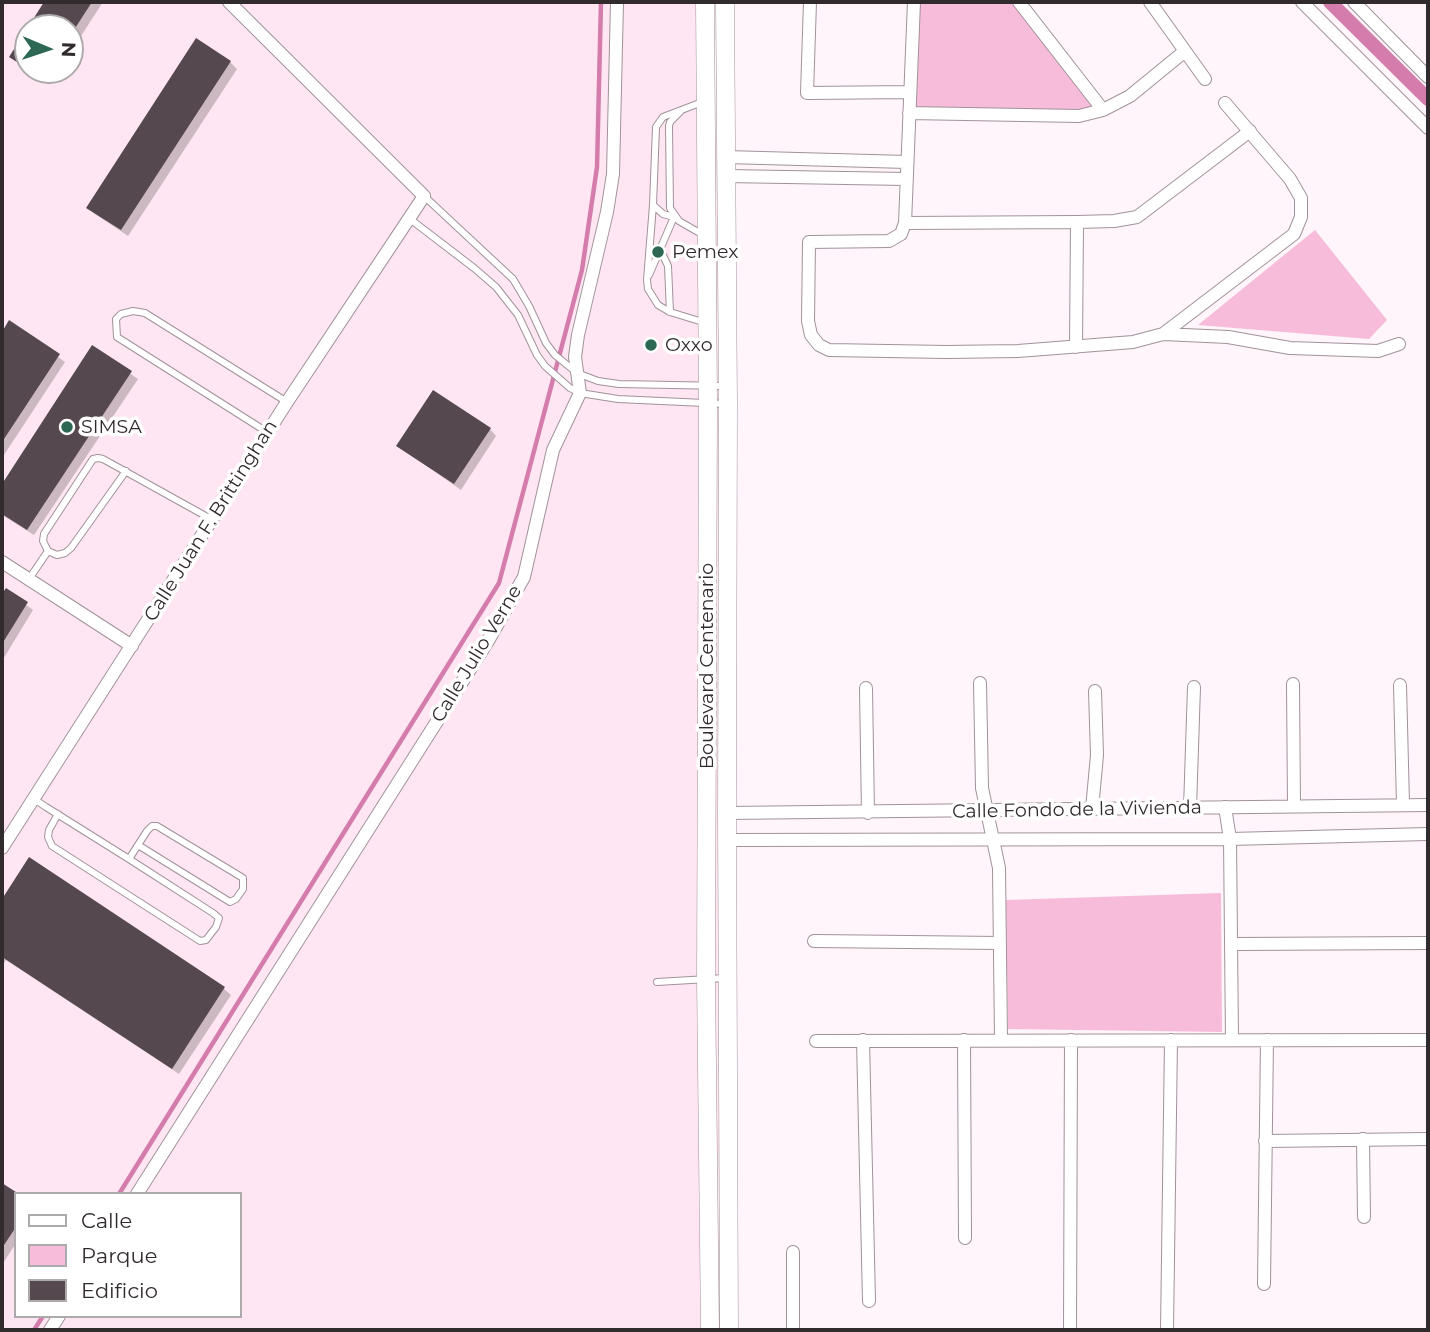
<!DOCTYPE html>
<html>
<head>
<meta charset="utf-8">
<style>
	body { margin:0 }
	#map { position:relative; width:1430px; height:1332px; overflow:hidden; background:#fff5fa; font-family:Montserrat,sans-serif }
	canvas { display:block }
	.frame { position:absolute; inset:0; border:4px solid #312b2e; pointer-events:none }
	.legend { position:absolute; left:14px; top:1192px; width:228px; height:126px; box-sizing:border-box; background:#fff; border:2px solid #adaaab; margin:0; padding:9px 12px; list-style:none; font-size:21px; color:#312b2e }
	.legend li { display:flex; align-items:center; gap:14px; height:35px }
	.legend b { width:35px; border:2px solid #adaaab }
	.north { position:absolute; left:14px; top:14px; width:70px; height:70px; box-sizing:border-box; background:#fff; border:2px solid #adaaab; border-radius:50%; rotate:92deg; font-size:19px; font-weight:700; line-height:28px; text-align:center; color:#312b2e }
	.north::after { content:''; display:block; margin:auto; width:24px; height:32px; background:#2c6853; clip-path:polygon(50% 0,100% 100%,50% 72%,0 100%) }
</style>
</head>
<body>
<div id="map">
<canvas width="1430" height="1332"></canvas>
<div class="frame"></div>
<ul class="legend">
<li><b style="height:9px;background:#fff"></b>Calle</li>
<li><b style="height:19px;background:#f7bcda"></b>Parque</li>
<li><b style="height:19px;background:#56484f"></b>Edificio</li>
</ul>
<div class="north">N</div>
</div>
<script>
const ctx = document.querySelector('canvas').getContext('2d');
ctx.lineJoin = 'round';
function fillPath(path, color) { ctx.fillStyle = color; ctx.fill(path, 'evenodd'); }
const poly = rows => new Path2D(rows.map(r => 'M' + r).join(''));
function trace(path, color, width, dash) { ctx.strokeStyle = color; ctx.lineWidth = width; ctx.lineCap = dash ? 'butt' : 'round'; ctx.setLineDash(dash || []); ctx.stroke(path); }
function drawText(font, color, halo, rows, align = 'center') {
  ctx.font = font + ' Montserrat,sans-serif'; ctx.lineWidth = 7; ctx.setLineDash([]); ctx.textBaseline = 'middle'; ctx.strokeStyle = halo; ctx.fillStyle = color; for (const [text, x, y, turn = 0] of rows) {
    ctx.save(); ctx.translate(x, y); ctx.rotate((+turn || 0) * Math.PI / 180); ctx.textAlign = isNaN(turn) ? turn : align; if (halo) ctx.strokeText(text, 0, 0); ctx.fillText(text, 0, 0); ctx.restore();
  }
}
fillPath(poly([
	[2,2,703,2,717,150,723,1330,2,1330],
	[28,28,70,28,70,70,28,70],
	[16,1194,240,1194,240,1316,16,1316]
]), '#ffe6f2');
fillPath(poly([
	[920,2,1011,2,1095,108,1077,112,916,108],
	[1315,230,1387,320,1369,339,1198,325],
	[1221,893,1222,1032,1008,1029,1006,900]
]), '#f7bcda');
fillPath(poly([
	[46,2,103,2,70,53,70,28,29,28],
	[28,30,28,70,59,70,50,84,18,63,11,57],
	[230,62,237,69,128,236,95,214,88,207],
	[10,323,65,362,2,458,2,335],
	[93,348,138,379,34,535,2,515,2,487],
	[490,429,496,436,461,490,398,446],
	[6,590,33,610,2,661,2,597],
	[30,860,224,989,231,995,179,1074,6,960,2,966,2,903],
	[2,1185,16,1194,16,1243,2,1265]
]), '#0003');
trace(poly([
	[119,1194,499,583,582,270,597,167,601,2],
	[34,1330,43,1316]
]), '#d47dac', 4.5);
trace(poly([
	[1330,2,1428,99]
]), '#d47dac', 14);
fillPath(poly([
	[44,2,92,2,70,36,70,28,28,28,28,69,9,57],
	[196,38,231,61,121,230,86,208],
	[29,70,48,70,43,79],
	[9,320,60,354,2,442,2,332],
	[92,345,132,371,27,530,2,514,2,484],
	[433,390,491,428,454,484,396,446],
	[6,588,28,602,2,644,2,594],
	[29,857,225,987,172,1069,2,957,2,899],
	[2,1183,19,1194,16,1194,16,1227,2,1248]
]), '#56484f');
const lane = poly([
	[705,101,663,117,656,127,653,205,647,280,648,289,658,305,670,312,706,323],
	[680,112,670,122,669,126,670,208,679,221,705,236],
	[424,196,513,279,529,306,546,343,555,355,577,373,598,381,619,384,726,386],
	[410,219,474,268,496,287,518,315,537,355,545,366,570,388,580,393,618,399,726,404],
	[660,249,668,266,670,312],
	[649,275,674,217,663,214,653,205],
	[267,432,117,337,116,319,121,314,133,311,145,313,287,402],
	[126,471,71,548,65,553,57,555,48,551,43,541,44,534,93,459,98,458,103,459,211,519],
	[29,579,48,551],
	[34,799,46,807,129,859,213,913,219,918,216,927,206,940,200,941,52,846,48,837,49,830,58,814],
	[129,859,147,831,152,826,157,826,243,878,243,889,236,899,230,902,138,845],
	[657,982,725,978]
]);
const street = poly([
	[810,2,807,93,909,92],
	[1019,2,1103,110],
	[1150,2,1205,79],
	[1302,2,1428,128],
	[1354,2,1428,77],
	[909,113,1079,116,1103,110,1130,96,1185,51],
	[1250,131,1137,217,1114,221,1077,222,905,223,901,234,889,241,809,242,808,321,811,335,819,345,829,350,946,352,1018,351,1133,342,1163,334,1228,337,1290,348,1378,351,1399,344],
	[726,157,907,162],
	[726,176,906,179],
	[905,223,914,2],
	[1163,334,1294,234,1301,217,1301,198,1290,179,1225,103],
	[1076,347,1077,222],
	[2,562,132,646],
	[980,683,982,788,999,868,1001,1040],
	[1293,684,1294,806],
	[1400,685,1403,804],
	[866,688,868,813],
	[1225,807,1230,839,1232,1040],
	[1190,808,1194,687],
	[1092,809,1097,755,1095,691],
	[727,813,1428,805],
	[727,840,1230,839,1428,834],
	[2,848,287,402,424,196,229,2],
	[814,941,1000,943],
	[1232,944,1428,943],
	[863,1040,869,1301],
	[964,1040,965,1238],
	[816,1041,1428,1040],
	[1363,1139,1364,1217],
	[1265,1141,1428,1139],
	[137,1194,488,641,524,577,553,450,580,393,575,357,578,335,607,212,613,174,617,2],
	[1264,1284,1267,1040],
	[50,1330,59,1316],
	[793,1330,793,1252],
	[1070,1330,1071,1040],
	[1167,1330,1171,1040]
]);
const secondary = poly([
	[705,2,708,403,706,979,710,1330],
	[725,2,728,404,727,813,729,1330]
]);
trace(lane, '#a19299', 8);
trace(street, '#a19299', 14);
trace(secondary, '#a19299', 19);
trace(lane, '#fff', 6);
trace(street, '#fff', 12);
trace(secondary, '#fff', 18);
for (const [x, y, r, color] of [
	[658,252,7,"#2c6853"],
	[651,345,7,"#2c6853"],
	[67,427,7,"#2c6853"]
]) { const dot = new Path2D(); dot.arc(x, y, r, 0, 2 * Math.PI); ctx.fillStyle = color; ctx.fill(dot); trace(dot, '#fff', 2.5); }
drawText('19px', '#312b2e', '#fff', [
	["Pemex",672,252],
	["Oxxo",665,345],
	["SIMSA",81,427]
], 'left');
drawText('19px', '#312b2e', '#fff', [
	["Calle Juan F. Brittinghan",211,521,-58],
	["Calle Julio Verne",477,654,-59],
	["Boulevard Centenario",707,666,-90],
	["Calle Fondo de la Vivienda",1077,810,-1]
]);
</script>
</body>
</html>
